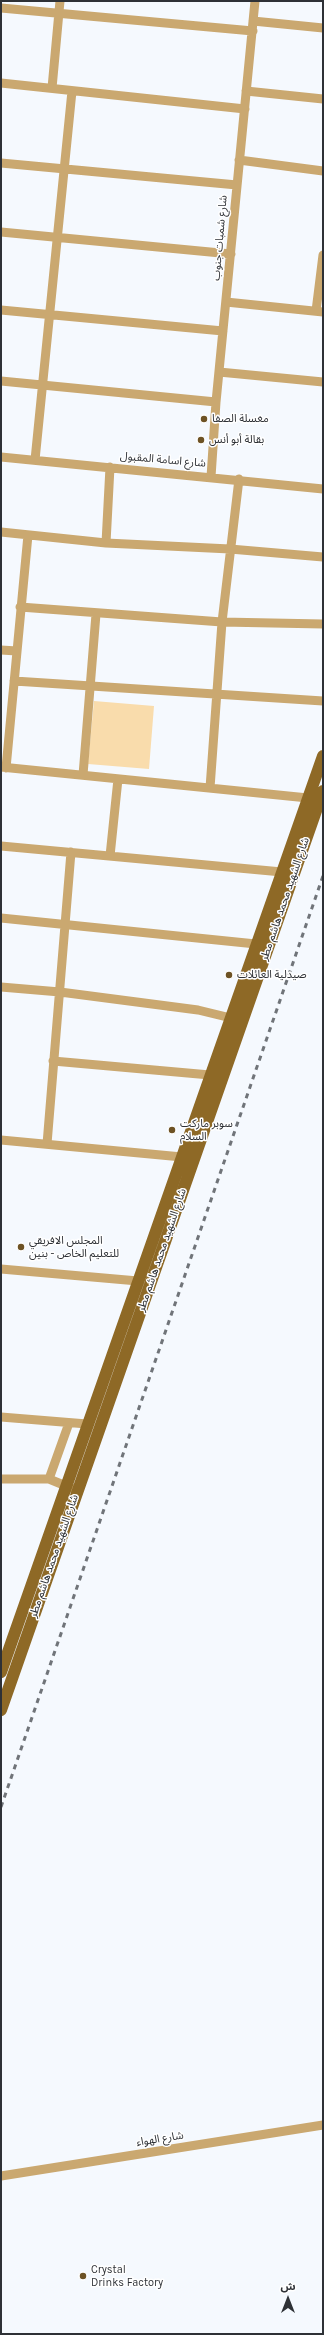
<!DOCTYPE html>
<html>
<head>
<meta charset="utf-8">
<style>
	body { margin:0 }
	#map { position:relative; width:324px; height:2335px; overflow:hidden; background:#f5f9fe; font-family:Karla,"Noto Sans Arabic",sans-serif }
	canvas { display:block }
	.frame { position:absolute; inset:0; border:2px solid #2e3136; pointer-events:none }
	.north { position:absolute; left:268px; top:2279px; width:40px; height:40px; -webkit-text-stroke:3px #fff; paint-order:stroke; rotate:0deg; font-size:11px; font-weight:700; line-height:16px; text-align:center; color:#2e3136 }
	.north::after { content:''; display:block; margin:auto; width:14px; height:18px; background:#2e3136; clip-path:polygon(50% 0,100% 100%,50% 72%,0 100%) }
</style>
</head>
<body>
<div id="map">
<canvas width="324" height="2335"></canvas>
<div class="frame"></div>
<div class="north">ش</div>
</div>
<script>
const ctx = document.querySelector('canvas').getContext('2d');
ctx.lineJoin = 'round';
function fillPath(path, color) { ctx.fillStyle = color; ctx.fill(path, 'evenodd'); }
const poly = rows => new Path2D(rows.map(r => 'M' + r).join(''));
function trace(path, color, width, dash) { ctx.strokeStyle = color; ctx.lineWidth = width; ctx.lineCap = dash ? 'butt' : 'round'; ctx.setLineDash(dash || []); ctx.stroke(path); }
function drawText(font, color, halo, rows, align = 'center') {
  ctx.font = font + ' Karla,"Noto Sans Arabic",sans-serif'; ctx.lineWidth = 3; ctx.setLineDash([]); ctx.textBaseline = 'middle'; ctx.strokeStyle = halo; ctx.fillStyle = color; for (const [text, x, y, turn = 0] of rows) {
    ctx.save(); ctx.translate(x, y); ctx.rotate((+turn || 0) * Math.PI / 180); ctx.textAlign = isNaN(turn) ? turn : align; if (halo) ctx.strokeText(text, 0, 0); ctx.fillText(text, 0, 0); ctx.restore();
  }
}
fillPath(poly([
	[94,701,154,706,149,769,88,764]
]), '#f9dcac');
trace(poly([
	[1,8,253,31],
	[253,21,323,28],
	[1,83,245,109],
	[52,88,60,1],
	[246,91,323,99],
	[239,160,323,171],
	[1,163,237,185],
	[1,232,231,254],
	[226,302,323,312],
	[1,310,223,331],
	[316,311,323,255],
	[219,372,323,382],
	[1,381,216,402],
	[1,457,323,489],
	[35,460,72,91],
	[211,477,216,402,255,1],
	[1,532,106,543,230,549,323,557],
	[106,543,110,467],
	[20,607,222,622,323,624],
	[1,650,17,651],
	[14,681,323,701],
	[1,767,308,798],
	[6,768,28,535],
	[83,775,96,614],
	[210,788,222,622,239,479],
	[1,846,282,872],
	[110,856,118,779],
	[1,918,256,944],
	[1,987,60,992,198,1010,231,1018],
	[53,1061,210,1075],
	[1,1140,182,1157],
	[47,1144,71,852],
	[1,1269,138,1281],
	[1,1417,87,1424],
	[1,1479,49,1479,71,1488],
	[49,1479,69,1423],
	[1,2176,323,2125]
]), '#caa870', 9);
trace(poly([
	[1,1672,323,756],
	[1,1710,323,791]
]), '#8e6926', 12);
trace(poly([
	[1,1807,323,876]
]), '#707479', 3, [5, 5]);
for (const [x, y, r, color] of [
	[204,419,4,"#6d5224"],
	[201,440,4,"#6d5224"],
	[229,975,4,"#6d5224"],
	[172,1130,4,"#6d5224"],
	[21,1247,4,"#6d5224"],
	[83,2276,4,"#6d5224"]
]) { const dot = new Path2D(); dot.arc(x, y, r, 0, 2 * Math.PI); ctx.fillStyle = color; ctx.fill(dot); trace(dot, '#fff', 1.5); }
drawText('11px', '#2e3136', '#fff', [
	["شارع شمبات جنوب",220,238,-85],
	["شارع اسامة المقبول",163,460,5],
	["شارع الشهيد محمد هاشم مطر",285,899,-71],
	["شارع الشهيد محمد هاشم مطر",162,1250,-71],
	["شارع الشهيد محمد هاشم مطر",54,1556,-71],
	["شارع الهواء",160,2139,-9]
]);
drawText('11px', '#2e3136', '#fff', [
	["مغسلة الصفا",212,419],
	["بقالة أبو أنس",209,440],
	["صيدلية العائلات",237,975],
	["سوبر ماركت",180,1124],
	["السلام",180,1137],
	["المجلس الافريقي",29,1241],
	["للتعليم الخاص - بنين",29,1254],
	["Crystal",91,2270],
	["Drinks Factory",91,2283]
], 'left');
</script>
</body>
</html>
